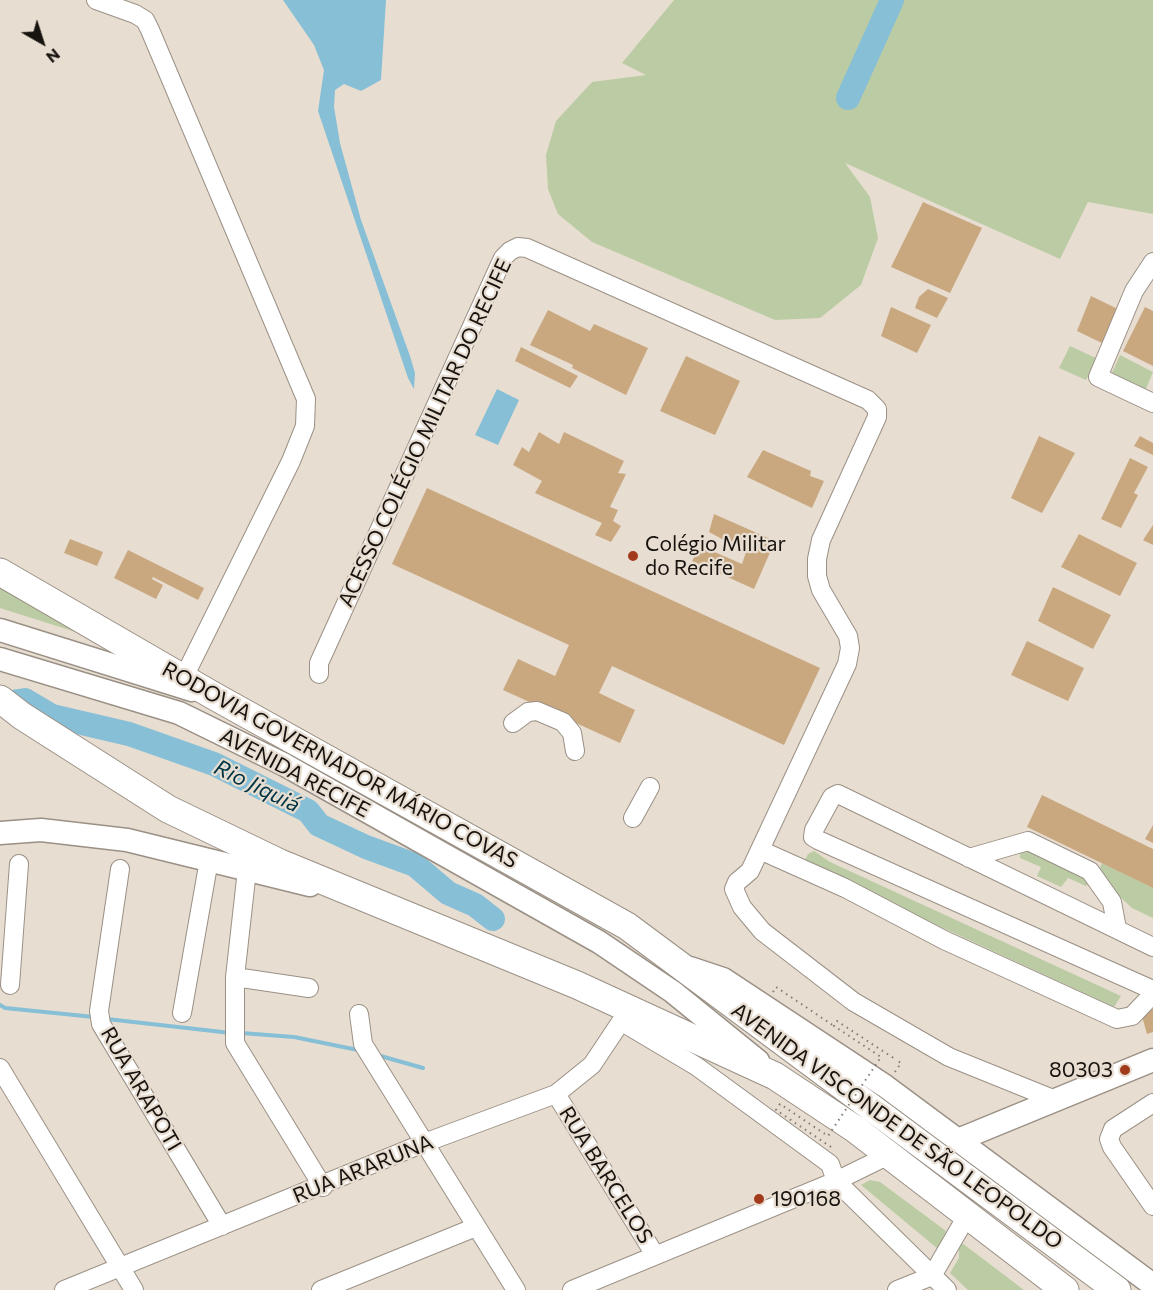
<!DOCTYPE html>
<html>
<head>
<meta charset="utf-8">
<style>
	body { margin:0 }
	#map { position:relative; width:1153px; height:1290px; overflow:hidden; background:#e8ddd1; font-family:Commissioner,sans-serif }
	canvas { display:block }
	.north { position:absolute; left:12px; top:12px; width:60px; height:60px; -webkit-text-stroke:4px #e8ddd1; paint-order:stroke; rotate:141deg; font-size:16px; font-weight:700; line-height:24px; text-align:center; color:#17130f }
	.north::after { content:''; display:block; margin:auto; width:21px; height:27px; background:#17130f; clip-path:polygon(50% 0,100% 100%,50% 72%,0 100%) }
</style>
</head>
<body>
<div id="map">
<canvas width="1153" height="1290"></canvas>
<div class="north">N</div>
</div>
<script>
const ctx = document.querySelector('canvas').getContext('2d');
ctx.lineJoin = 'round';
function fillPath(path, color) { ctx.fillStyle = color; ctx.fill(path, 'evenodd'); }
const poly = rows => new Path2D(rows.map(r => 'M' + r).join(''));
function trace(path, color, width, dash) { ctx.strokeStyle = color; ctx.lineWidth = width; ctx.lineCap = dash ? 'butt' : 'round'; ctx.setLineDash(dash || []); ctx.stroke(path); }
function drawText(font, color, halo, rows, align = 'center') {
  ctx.font = font + ' Commissioner,sans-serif'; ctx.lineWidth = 4.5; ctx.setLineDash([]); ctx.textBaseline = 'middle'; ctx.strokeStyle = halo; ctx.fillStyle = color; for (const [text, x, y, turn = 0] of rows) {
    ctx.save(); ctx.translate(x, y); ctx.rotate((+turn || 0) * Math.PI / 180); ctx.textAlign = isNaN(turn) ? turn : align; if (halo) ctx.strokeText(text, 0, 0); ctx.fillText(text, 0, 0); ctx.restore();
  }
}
fillPath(poly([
	[674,0,1153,0,1153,214,1088,202,1060,259,845,163,870,197,878,238,861,285,820,318,775,320,592,242,558,214,548,189,546,155,556,121,592,82,646,75,622,63],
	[1070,346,1098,359,1086,380,1059,368],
	[1120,355,1153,372,1145,391,1111,375],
	[0,561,27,575,196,670,0,608],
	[1025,849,1086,877,1089,883,1086,886,1068,878,1061,887,1037,876,1041,867,1020,858,1020,853],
	[814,851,830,862,1121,996,1114,1007,807,865,805,860,808,854],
	[1102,863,1153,888,1153,918,1132,908,1116,893,1099,870],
	[870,1180,880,1182,946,1231,938,1249,861,1185],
	[962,1243,1024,1290,968,1290,950,1273,959,1258,959,1244]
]), '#bbcca4');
fillPath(poly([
	[283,0,386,0,381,80,361,91,344,84,335,90,334,107,340,143,361,220,410,356,415,373,414,389,408,378,318,111,324,70,314,45],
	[497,389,519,400,498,445,475,435]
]), '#86bfd6');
trace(poly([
	[0,1005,5,1008,94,1017],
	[107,1019,231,1033],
	[241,1033,294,1037,358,1050],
	[377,1055,423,1068]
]), '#86bfd6', 4);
trace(poly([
	[848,98,892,0],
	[0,704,25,700,52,716,129,734,214,764,308,811,319,825,366,847,415,865,448,893,475,905,493,919]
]), '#86bfd6', 24);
fillPath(poly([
	[923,202,982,228,950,293,891,267],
	[928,289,948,298,937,318,915,308,919,297],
	[1091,296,1122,311,1106,345,1077,331],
	[891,307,931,325,917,353,881,336],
	[1145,307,1153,311,1153,366,1123,351],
	[548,310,590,331,594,324,648,348,626,395,572,368,573,365,530,345],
	[521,347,578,376,570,388,515,361],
	[686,356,740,381,715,435,660,411],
	[539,432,559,444,564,432,624,461,618,473,626,474,610,507,618,510,613,521,621,526,611,542,595,535,602,523,535,493,542,481,513,465,522,447,529,452],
	[1039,436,1075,453,1042,513,1011,498],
	[1140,436,1153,443,1153,455,1134,446],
	[763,450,811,471,810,476,824,481,812,508,747,477],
	[1130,458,1148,467,1134,493,1138,495,1121,528,1101,519],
	[427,488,820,668,784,745,612,666,599,693,635,710,620,743,503,690,518,659,555,676,569,645,392,564],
	[714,514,775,541,754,589,692,561,701,546,742,564,746,552,709,532],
	[1153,525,1153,545,1143,540],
	[1079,534,1137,563,1120,596,1061,567],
	[70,539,103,552,97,566,64,553],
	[128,550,204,588,198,600,153,577,152,579,163,585,156,599,114,578],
	[1053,587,1111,615,1093,649,1038,621],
	[1027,641,1084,668,1068,701,1011,675],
	[1042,795,1153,849,1153,888,1027,827],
	[1153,825,1153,843,1145,839],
	[1153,1009,1153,1032,1147,1034,1141,1013]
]), '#c9a880');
const minor = poly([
	[96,0,135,14,145,20,150,30,306,399,305,426,291,461,184,677],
	[1153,262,1134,291,1098,377,1153,403],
	[319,674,319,663,503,258,510,251,518,247,527,248,868,400,877,409,877,417,821,540,817,559,817,576,821,590,848,636,850,648,847,664,750,871,737,882,734,889,742,907,762,931,854,1002,949,1057,1053,1099],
	[513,723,528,712,537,711,563,722,572,733,575,751],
	[633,818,650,787],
	[760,850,845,888,944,940,1117,1019,1132,1016,1153,994],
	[969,858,1028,841,1090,871,1112,902,1117,929],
	[120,869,99,1011,101,1024,222,1226],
	[247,870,235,977,235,1043,323,1187],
	[1153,947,838,794,832,797,814,830,813,837,818,840,1153,990],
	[235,977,309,988],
	[10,985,19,864],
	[182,1013,209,860],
	[359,1014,363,1044,516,1290],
	[622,1022,696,1066,830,1164,836,1181,947,1290],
	[0,1068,134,1290],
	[556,1094,655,1255],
	[1153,1103,1113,1129,1109,1139,1112,1147,1153,1206],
	[64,1290,424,1143,556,1094,592,1065,630,1008],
	[321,1290,476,1227],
	[572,1290,836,1181,889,1155],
	[897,1290,932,1276,968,1214]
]);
const major = poly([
	[0,630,192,690],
	[0,659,179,713,285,765,599,942,673,992,758,1061],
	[0,833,41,830,127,840,310,885],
	[690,968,723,979,885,1086,1153,1285],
	[958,1140,1153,1060]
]);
const highway = poly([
	[0,572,214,696,627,926,1117,1290],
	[0,699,22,716,168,809,280,863,577,985,775,1076,855,1129,1065,1290]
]);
trace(minor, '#9a9085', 20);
trace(major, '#9a9085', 25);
trace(highway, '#9a9085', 29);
trace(poly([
	[773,992,776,987,834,1026],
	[895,1072,901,1063,895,1059]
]), '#837b73', 2, [1.5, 4.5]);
trace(minor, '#fff', 18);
trace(major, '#fff', 22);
trace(highway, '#fff', 27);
trace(poly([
	[831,1147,776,1110,780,1104,828,1136,881,1057,834,1026,837,1021,895,1059]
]), '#837b73', 2, [1.5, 4.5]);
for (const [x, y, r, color] of [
	[633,556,6,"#a23b1c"],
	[1125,1070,6,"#a23b1c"],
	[759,1199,6,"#a23b1c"]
]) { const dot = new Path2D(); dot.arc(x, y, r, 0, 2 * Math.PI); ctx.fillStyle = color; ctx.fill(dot); trace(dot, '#e8ddd1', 2); }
drawText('21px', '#17130f', '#e8ddd1', [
	["ACESSO COLÉGIO MILITAR DO RECIFE",425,433,-65],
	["RODOVIA GOVERNADOR MÁRIO COVAS",340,765,29],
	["AVENIDA RECIFE",295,773,28],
	["RUA ARAPOTI",141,1089,60],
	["AVENIDA VISCONDE DE SÃO LEOPOLDO",897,1126,36],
	["RUA ARARUNA",363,1169,-22],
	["RUA BARCELOS",606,1175,58]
]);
drawText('21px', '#17130f', '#e8ddd1', [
	["Colégio Militar",645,544],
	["do Recife",645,568],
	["80303",1113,1070,"right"],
	["190168",771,1199]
], 'left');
drawText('italic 22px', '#003444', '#e8ddd1', [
	["Rio Jiquiá",257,786,26]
]);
</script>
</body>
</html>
